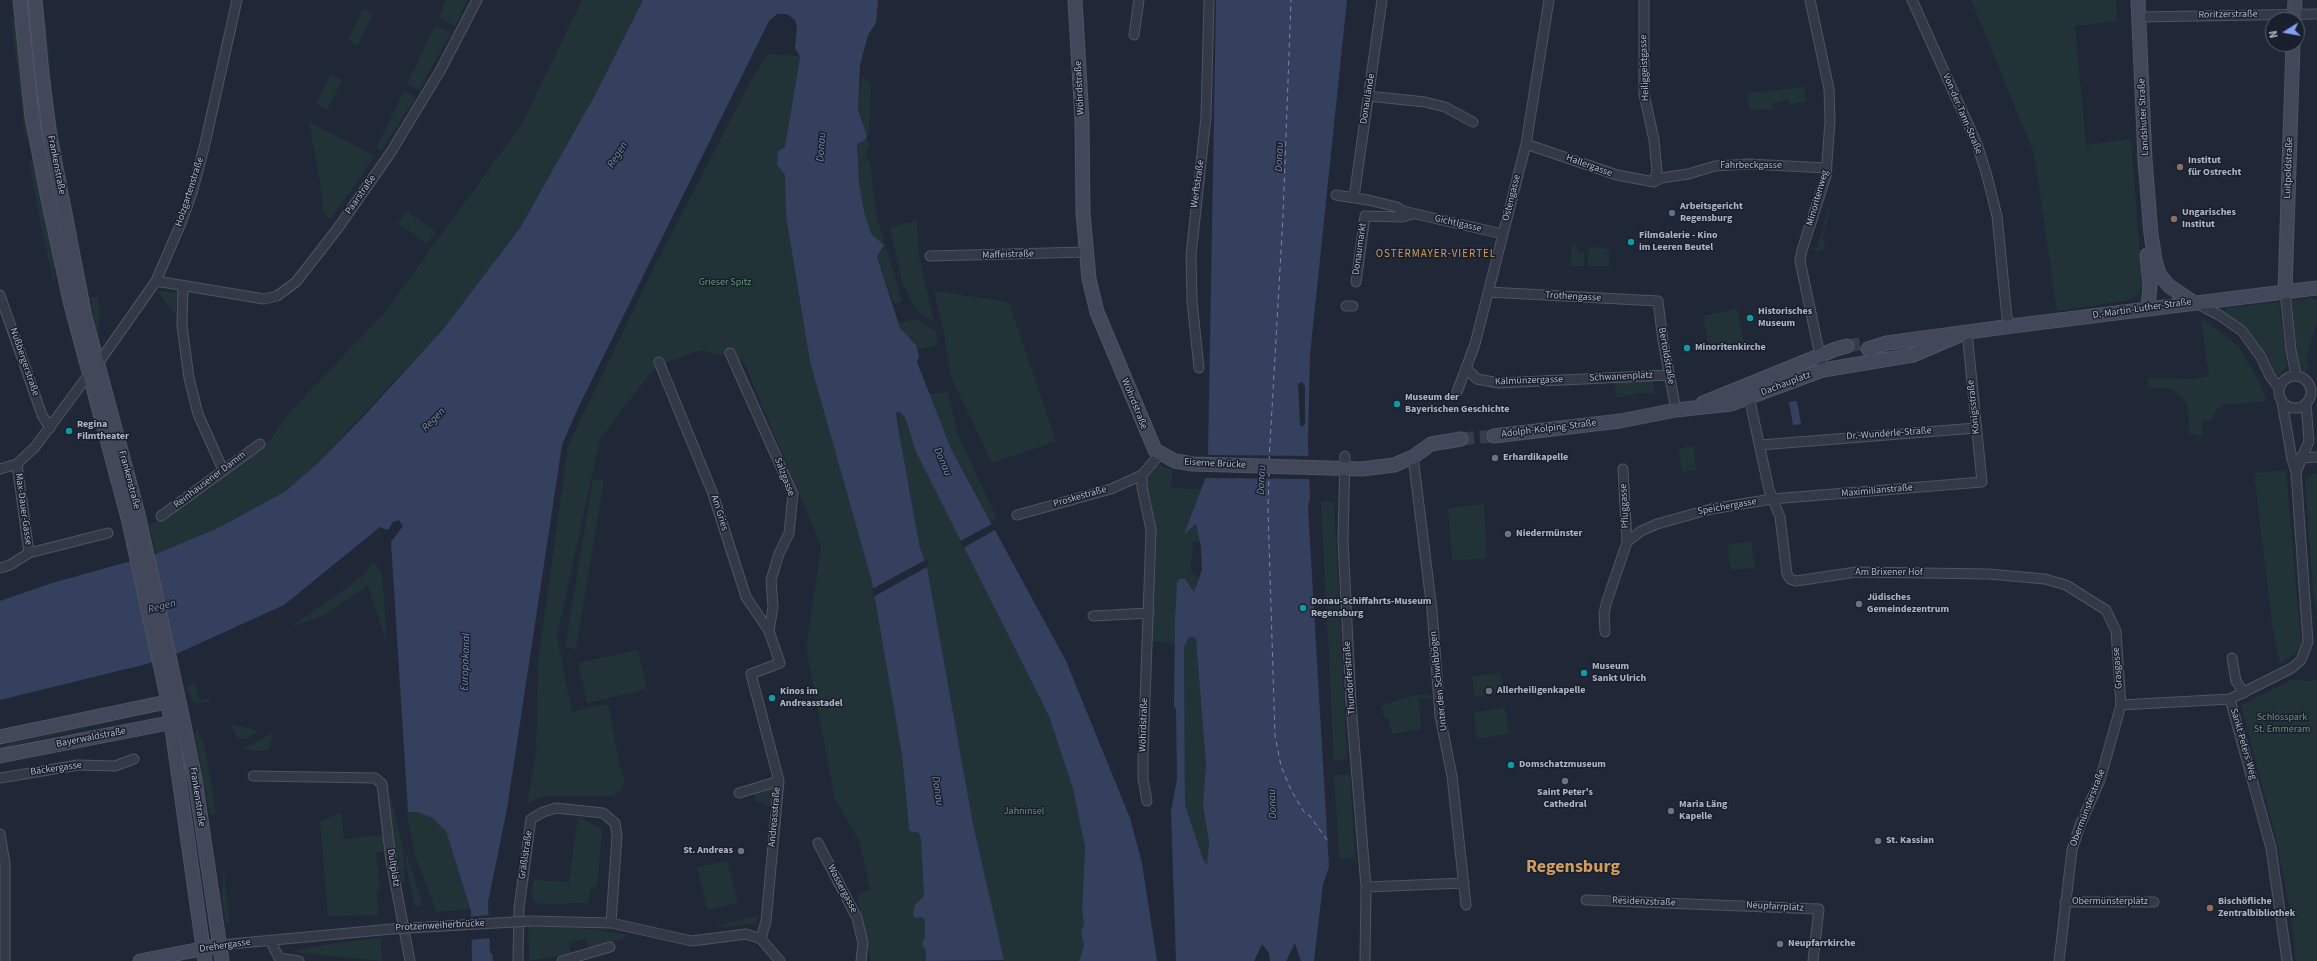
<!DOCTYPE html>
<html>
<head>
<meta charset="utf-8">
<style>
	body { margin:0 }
	#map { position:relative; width:2317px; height:961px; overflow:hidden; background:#202737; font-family:"Source Sans 3",sans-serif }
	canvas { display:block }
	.north { position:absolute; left:2265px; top:12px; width:40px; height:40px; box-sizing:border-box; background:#191f2c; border:1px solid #555b69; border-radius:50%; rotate:259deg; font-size:11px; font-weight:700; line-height:16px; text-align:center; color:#aeb4c4 }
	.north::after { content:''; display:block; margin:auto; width:14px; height:18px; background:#82a0f5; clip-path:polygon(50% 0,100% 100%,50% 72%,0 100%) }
</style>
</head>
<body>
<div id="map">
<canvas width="2317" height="961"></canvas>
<div class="north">N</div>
</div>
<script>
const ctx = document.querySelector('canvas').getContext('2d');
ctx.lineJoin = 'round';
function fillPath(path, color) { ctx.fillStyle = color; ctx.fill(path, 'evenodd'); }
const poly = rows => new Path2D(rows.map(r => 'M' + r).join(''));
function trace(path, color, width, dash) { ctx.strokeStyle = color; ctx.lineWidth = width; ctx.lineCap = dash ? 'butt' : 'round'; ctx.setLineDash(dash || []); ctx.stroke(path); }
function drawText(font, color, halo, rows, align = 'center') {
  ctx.font = font + ' "Source Sans 3",sans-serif'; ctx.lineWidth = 3; ctx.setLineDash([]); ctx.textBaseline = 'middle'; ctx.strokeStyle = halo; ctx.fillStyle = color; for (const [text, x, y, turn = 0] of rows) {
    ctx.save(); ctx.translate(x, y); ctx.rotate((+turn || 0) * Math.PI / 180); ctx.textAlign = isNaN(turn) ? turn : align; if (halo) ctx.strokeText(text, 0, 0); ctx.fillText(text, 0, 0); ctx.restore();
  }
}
fillPath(poly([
	[23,0,27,0,29,8,35,78,44,139,70,276,44,166],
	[446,0,467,0,455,26,439,17],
	[582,0,643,0,595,95,520,228,445,327,318,463,286,491,220,527,156,554,149,524,174,513,271,439,289,413,385,312,522,124],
	[1971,0,2116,0,2117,21,2075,26,2086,145,2131,139,2142,284,2141,290,2136,297,2125,301,2057,311,2034,153],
	[363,9,373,13,358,45,348,40],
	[41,15,46,21,52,89,47,90],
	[11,17,14,18,15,23,28,135,25,136],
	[435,25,451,33,419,90,407,84],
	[768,54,800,56,785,147,778,151,777,165,785,175,786,216,810,362,872,582,902,755,909,828,913,832,919,833,921,840,924,896,913,909,913,913,925,920,925,935,922,941,927,953,926,961,871,961,857,894,870,889,859,840,835,799,806,649,821,546,744,362,701,350,656,366,600,439,557,636,572,712,608,704,619,763,624,777,623,789,612,796,543,796,527,804,536,754,538,662,568,446,656,263,753,77],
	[331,74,342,80,327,110,316,104],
	[861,76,871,83,869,135,867,136,858,110],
	[1804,87,1806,102,1789,104,1788,100,1772,103,1773,109,1749,110,1748,93],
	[404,91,416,97,381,151,376,148],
	[55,113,66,178,78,236,74,237,51,118],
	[309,122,375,156,330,220,323,210,321,187],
	[866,139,870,143,865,156,870,161,876,214,902,301,894,304,877,257,884,247,871,234,864,211,859,184,857,144],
	[29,160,32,161,33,165,54,263,55,279,53,279,41,226],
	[1828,209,1830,210,1823,236,1825,249,1817,252,1810,247,1817,248],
	[407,211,436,232,427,244,398,223],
	[917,220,919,256,934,322,915,309,902,281,890,228],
	[1572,244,1576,245,1579,252,1584,253,1584,266,1570,266],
	[1591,247,1609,249,1609,266,1588,266,1588,252],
	[160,291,177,293,176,315,157,292],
	[934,291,1009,302,1056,441,992,463,951,377,943,328],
	[97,296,100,309,98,333,96,333,91,298],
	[2311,298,2317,300,2317,321,2305,363,2309,364,2307,370,2302,372,2299,369,2292,301],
	[2279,302,2287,367,2277,376,2266,354,2250,333,2241,324,2224,313,2226,308],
	[1737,309,1744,342,1709,348,1703,316],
	[2201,318,2239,347,2260,383,2267,401,2222,405,2214,413,2213,420,2202,421,2203,436,2197,436,2196,434,2189,435,2188,407,2182,396,2169,388,2149,388,2148,378,2195,379,2209,376],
	[915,319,936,331,938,345,917,349,914,342,901,330,899,323],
	[1652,380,1655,394,1638,393,1617,398,1614,382],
	[948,392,958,435,997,518,991,521,951,449,929,394],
	[897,411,901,412,905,417,916,452,1049,716,1073,789,1085,847,1082,911,1084,924,1081,931,1084,946,1079,961,1004,961,973,824,927,567,920,548,900,438],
	[1694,446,1696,470,1682,472,1679,448],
	[1152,463,1173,470,1171,488,1201,489,1185,533,1196,524,1200,542,1193,542,1191,571,1198,578,1194,593,1185,579,1175,622,1176,644,1148,641,1151,530,1142,487],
	[2286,470,2301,644,2298,651,2280,664,2273,631,2254,473],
	[2314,473,2317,473,2317,614,2313,592,2305,479],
	[593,479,604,481,576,649,565,647],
	[1321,502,1334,502,1347,759,1334,760],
	[1484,504,1487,558,1452,561,1448,508],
	[1751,541,1755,568,1731,570,1727,545],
	[374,562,382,573,387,644,368,586,324,615,290,627,340,593,362,576],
	[1189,637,1193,637,1196,639,1206,765,1203,805,1209,842,1208,865,1203,859,1185,805,1184,647],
	[638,650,647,689,587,703,578,663],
	[1500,673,1503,690,1501,690,1501,694,1493,695,1494,690,1488,686,1482,691,1485,696,1475,697,1472,676],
	[2317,679,2317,961,2296,961,2292,922,2277,843,2241,705,2292,680,2310,681],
	[195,683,200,701,210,697,209,702,194,703,186,687],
	[1430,694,1431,698,1419,699,1421,729,1392,734,1388,717,1384,718,1382,705,1413,696],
	[1505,708,1509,733,1477,739,1474,712],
	[144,714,22,743,0,751,0,747,8,744],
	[234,725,257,730,258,732,245,739,238,739,231,726],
	[197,727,205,747,216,814,210,815,195,735],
	[274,732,269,750,252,751,244,748],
	[1350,774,1355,858,1339,859,1334,775],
	[772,787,772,807,767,806,763,802,755,802,754,791],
	[390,793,403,850,405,880,401,885,392,835],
	[341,812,344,839,382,835,384,851,376,853,380,888,377,890,378,915,328,916,320,822],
	[406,812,417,812,427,815,440,824,446,831,470,909,436,912,415,855],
	[578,816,602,830,597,887,591,887,589,903,537,904,531,894,534,880,569,882],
	[406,853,421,898,422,906,415,906,406,867],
	[727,860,738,902,708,910,697,868],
	[223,872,224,872,230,922,226,923,222,901],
	[759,915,755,923,752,924,711,928],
	[528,926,580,928,624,934,626,938,589,948,586,939,569,941,571,954,529,961],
	[378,938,381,939,382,961,290,952,330,944]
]), '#223338');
fillPath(poly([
	[643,0,878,0,876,23,868,35,860,65,858,110,867,136,865,140,857,144,859,184,864,211,871,234,884,245,877,257,878,260,900,328,916,345,919,356,917,362,951,449,1066,661,1130,818,1142,863,1157,961,1079,961,1084,946,1081,931,1084,924,1082,911,1085,847,1073,789,1049,716,916,452,905,417,899,411,896,413,900,438,920,548,927,567,973,824,1004,960,926,961,926,951,922,944,925,935,925,920,921,917,915,918,913,913,915,905,924,896,921,840,919,833,910,831,909,828,902,755,872,582,810,362,786,216,785,175,777,165,778,151,785,147,800,57,795,48,797,27,795,20,787,14,777,14,769,21,578,408,562,445,507,809,488,902,490,953,492,954,493,961,472,961,471,911,446,831,432,818,418,812,408,812,391,542,403,526,399,520,393,522,388,530,380,527,284,605,163,660,0,700,0,601,52,583,156,554,220,527,286,491,318,463,364,416,445,327,520,228,595,95],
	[1216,0,1347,0,1310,355,1308,443,1310,498,1308,507,1329,867,1323,884,1314,961,1176,961,1171,811,1177,779,1176,709,1174,707,1175,622,1177,583,1180,579,1185,579,1194,592,1202,570,1201,547,1196,524,1184,534,1205,479,1208,453],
	[1189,637,1193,637,1196,639,1206,765,1203,805,1209,842,1207,865,1203,859,1185,805,1184,647],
	[1797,401,1801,424,1793,425,1789,402]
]), '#34405e');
fillPath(poly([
	[1302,382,1305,386,1305,424,1302,427,1300,424,1298,384],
	[1205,455,1310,456,1311,479,1203,478],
	[994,523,997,529,963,548,960,541],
	[927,559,929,566,873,597,872,589],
	[489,915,491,938,470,940,468,917],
	[1295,943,1301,961,1316,961,1286,961],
	[1262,944,1269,953,1270,961,1254,961]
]), '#202737');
trace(poly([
	[1269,461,1283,216,1291,0],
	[1269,472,1268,510,1275,736,1281,766,1291,790,1304,812,1310,816,1327,840]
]), '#7687ac', 1, [5, 4]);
trace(poly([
	[1847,346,1866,343],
	[1461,439,1494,436]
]), '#353c4c', 13, [13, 6]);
const street = poly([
	[1644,0,1644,94,1654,140,1657,171,1654,182],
	[1810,0,1829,89,1830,121,1826,176,1802,250,1800,261,1823,370],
	[1912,0,1977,144,1987,176,1997,216,2007,318,2012,326],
	[2139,17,2317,14],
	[1134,35,1139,0],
	[1368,96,1425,102,1445,107,1473,122],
	[1526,144,1617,175,1654,182],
	[1654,182,1661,178,1688,174,1715,166,1749,164,1827,168],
	[1336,195,1368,200,1397,207,1403,211,1503,234],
	[1354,197,1382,0],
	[930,256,1086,252],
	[156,281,264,299,277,296,296,282,338,228,391,152,440,71,477,0],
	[1356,282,1365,216,1402,217,1413,214],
	[183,286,182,326,189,378,198,414,223,470],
	[2285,291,2291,350,2296,375],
	[1488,292,1658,301,1663,341,1676,410],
	[0,295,42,415,50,428],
	[2196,303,2219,315,2242,331,2261,357,2270,376,2279,388],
	[1346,306,1353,306],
	[730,353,793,494,789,533,779,554,771,580,773,607,769,631],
	[659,362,713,494,746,597,769,631,780,663,751,674,779,781,766,921,761,939],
	[97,365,156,281,181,223,192,193,204,148,237,0],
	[1199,368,1192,301,1191,255,1206,117,1209,0],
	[1467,369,1477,379,1499,383,1669,375],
	'2279 392a16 16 0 1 1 32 0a16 16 0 1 1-32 0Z',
	[1457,392,1475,344,1526,144,1549,0],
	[1748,392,1769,490,1780,517,1787,574,1790,579,1796,581,1856,572,1989,574,2045,579,2066,585,2106,610,2116,631,2121,705,2100,780,2080,825,2072,850,2059,961],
	[2282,402,2292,459,2296,472,2308,642,2301,660,2292,668,2230,699,2271,848,2287,961],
	[1760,445,1976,428],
	[1345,456,1343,540,1351,704,1366,887,1365,961],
	[1413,457,1432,610,1440,716,1452,776,1466,905],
	[2299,458,2317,457],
	[17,464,29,553],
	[0,469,17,464,35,447,89,374],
	[1623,469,1627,542],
	[2296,472,2309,441,2306,404],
	[1017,515,1111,489,1142,475],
	[161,516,260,444],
	[0,568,10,565,29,553,108,533],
	[1093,616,1149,613],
	[1605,632,1604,614,1606,604,1627,542,1641,531,1657,524,1711,509,1772,499,1982,482,1967,332],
	[2232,658,2236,681,2244,693],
	[2121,705,2230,699],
	[253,776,375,778,382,784,391,861,410,961],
	[0,778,78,765,115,766,134,759],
	[739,793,779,781],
	[1147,801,1143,779,1143,758,1151,530,1142,487,1142,475,1160,454],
	[0,834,5,864,5,961],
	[818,843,857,918,863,943,861,961],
	[1366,887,1464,883],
	[1586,900,1819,909,1813,961],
	[2065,902,2154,902],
	[531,921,611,923,692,941,746,934,761,939,780,961],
	[270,940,279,958,299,961],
	[220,945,392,929],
	[518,961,519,908,531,819,543,812,556,808,603,813,615,823,617,835,611,923],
	[562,961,610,947]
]);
const secondary = poly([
	[20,0,32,117,48,199,70,301,128,518,168,701,205,961],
	[35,0,42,75,50,137,85,317,138,514,183,720,195,779,222,961],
	[1075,0,1082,120,1083,213,1089,279,1097,312,1155,450,1175,461,1193,464,1362,469,1394,465,1413,457,1431,444,1461,439],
	[2138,0,2145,160,2151,234,2155,260,2159,274,2169,286,2193,302],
	[2294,20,2295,0],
	[2147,255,2150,285,2148,308],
	[2285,291,2293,44],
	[1868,349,1887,343,2012,326,2317,288],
	[1703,403,1836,349,1847,346],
	[1494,436,1620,421,1676,410,1731,404,1823,370,1913,355,1967,332],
	[0,737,176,700],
	[0,756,179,721],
	[140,961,211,947]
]);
trace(street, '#4e5462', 11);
trace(secondary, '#4e5462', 15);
trace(street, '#343947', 9);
trace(secondary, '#42485a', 13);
const streetBridge = poly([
	[392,929,531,921]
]);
trace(streetBridge, '#4e5462', 11, []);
trace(streetBridge, '#343947', 9);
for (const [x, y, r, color] of [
	[2180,167,4,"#8d6e63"],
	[1672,213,4,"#5c6f8a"],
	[2174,219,4,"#8d6e63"],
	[1631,242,4,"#0f9aa8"],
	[1750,318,4,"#0f9aa8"],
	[1687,348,4,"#0f9aa8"],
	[1397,404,4,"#0f9aa8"],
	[69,431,4,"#0f9aa8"],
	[1495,458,4,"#6b7280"],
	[1508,534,4,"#6b7280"],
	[1859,604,4,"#6b7280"],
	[1303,608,4,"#0f9aa8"],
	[1584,673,4,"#0f9aa8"],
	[1489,691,4,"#6b7280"],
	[772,698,4,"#0f9aa8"],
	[1511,765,4,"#0f9aa8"],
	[1565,781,4,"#6b7280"],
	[1671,811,4,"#6b7280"],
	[1878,841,4,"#6b7280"],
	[741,851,4,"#6b7280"],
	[2210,908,4,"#8d6e63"],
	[1780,944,4,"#6b7280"]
]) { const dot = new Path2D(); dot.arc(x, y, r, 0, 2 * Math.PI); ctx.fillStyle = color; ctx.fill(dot); trace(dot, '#191f2c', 1.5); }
drawText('10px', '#aeb4c4', '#191f2c', [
	["Roritzerstraße",2228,15,-1],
	["Heiliggeistgasse",1645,68,-92],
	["Wöhrdstraße",1080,88,-93],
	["Donaulände",1368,99,-81],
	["Von-der-Tann-Straße",1962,114,67],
	["Landshuter Straße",2144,117,-93],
	["Frankenstraße",56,165,79],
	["Hallergasse",1589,166,20],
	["Fahrbeckgasse",1751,166],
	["Luitpoldstraße",2289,168,-88],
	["Werftstraße",1198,184,-82],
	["Holzgartenstraße",190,192,-72],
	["Paarstraße",361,195,-55],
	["Ostengasse",1512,198,-76],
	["Minoritenweg",1818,198,-74],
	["Gichtlgasse",1458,224,13],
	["Donaumarkt",1360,249,-82],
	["Maffeistraße",1008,255,-2],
	["Trothengasse",1573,297,3],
	["D.-Martin-Luther-Straße",2142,309,-8],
	["Bertoldstraße",1666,356,80],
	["Nußbergerstraße",24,362,71],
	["Schwanenplatz",1621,377,-3],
	["Kalmünzergasse",1529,381,-2],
	["Dachauplatz",1786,384,-21],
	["Wöhrdstraße",1134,404,68],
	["Königsstraße",1974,407,-96],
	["Adolph-Kolping-Straße",1549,429,-7],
	["Dr.-Wunderle-Straße",1889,434,-4],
	["Eiserne Brücke",1215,464,3],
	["Salzgasse",784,477,69],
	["Frankenstraße",129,480,75],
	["Reinhausener Damm",210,480,-37],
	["Maximilianstraße",1877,491,-5],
	["Proskestraße",1080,497,-16],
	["Pfluggasse",1625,506,-93],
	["Speichergasse",1727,507,-10],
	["Max-Dauer-Gasse",23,509,82],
	["Am Gries",719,513,72],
	["Am Brixener Hof",1889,573],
	["Grasgasse",2118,668,-94],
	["Thundorferstraße",1350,678,-94],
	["Unter den Schwibbögen",1439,681,-96],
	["Wöhrdstraße",1144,725,-88],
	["Bayerwaldstraße",91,738,-11],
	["Sankt-Peters-Weg",2243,744,74],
	["Bäckergasse",56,769,-8],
	["Frankenstraße",197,797,81],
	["Obermünsterstraße",2088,808,-69],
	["Andreasstraße",775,817,-85],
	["Gräßlstraße",526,855,-82],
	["Dultplatz",393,868,81],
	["Wassergasse",842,889,62],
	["Residenzstraße",1644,902,2],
	["Obermünsterplatz",2110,902],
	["Neupfarrplatz",1775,907,3],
	["Protzenweiherbrücke",440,926,-3],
	["Drehergasse",225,946,-8]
]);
drawText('bold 10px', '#aeb4c4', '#191f2c', [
	["Institut",2188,161],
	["für Ostrecht",2188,173],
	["Arbeitsgericht",1680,207],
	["Regensburg",1680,219],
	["Ungarisches",2182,213],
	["Institut",2182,225],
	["FilmGalerie - Kino",1639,236],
	["im Leeren Beutel",1639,248],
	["Historisches",1758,312],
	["Museum",1758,324],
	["Minoritenkirche",1695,348],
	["Museum der",1405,398],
	["Bayerischen Geschichte",1405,410],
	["Regina",77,425],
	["Filmtheater",77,437],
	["Erhardikapelle",1503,458],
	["Niedermünster",1516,534],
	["Jüdisches",1867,598],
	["Gemeindezentrum",1867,610],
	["Donau-Schiffahrts-Museum",1311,602],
	["Regensburg",1311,614],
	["Museum",1592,667],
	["Sankt Ulrich",1592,679],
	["Allerheiligenkapelle",1497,691],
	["Kinos im",780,692],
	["Andreasstadel",780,704],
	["Domschatzmuseum",1519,765],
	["Saint Peter's",1565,793,"center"],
	["Cathedral",1565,805,"center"],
	["Maria Läng",1679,805],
	["Kapelle",1679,817],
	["St. Kassian",1886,841],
	["St. Andreas",733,851,"right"],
	["Bischöfliche",2218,902],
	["Zentralbibliothek",2218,914],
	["Neupfarrkirche",1788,944]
], 'left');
drawText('10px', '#669476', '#191f2c', [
	["Grieser Spitz",725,283],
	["Schlosspark",2282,718],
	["St. Emmeram",2282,730],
	["Jahninsel",1024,812]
]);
drawText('italic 11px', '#7687ac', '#191f2c', [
	["Donau",822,147,-86],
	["Regen",618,155,-58],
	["Donau",1280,157,-88],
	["Regen",434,420,-45],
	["Donau",942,462,67],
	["Donau",1262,480,-87],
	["Regen",162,607,-15],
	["Europakanal",466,662,-88],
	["Donau",937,791,81],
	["Donau",1273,804,-92]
]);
ctx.letterSpacing = '1px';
drawText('11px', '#d19d5d', '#191f2c', [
	["OSTERMAYER-VIERTEL",1436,255]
]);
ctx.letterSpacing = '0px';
drawText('bold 18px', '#d19d5d', '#191f2c', [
	["Regensburg",1573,868]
]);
</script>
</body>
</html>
